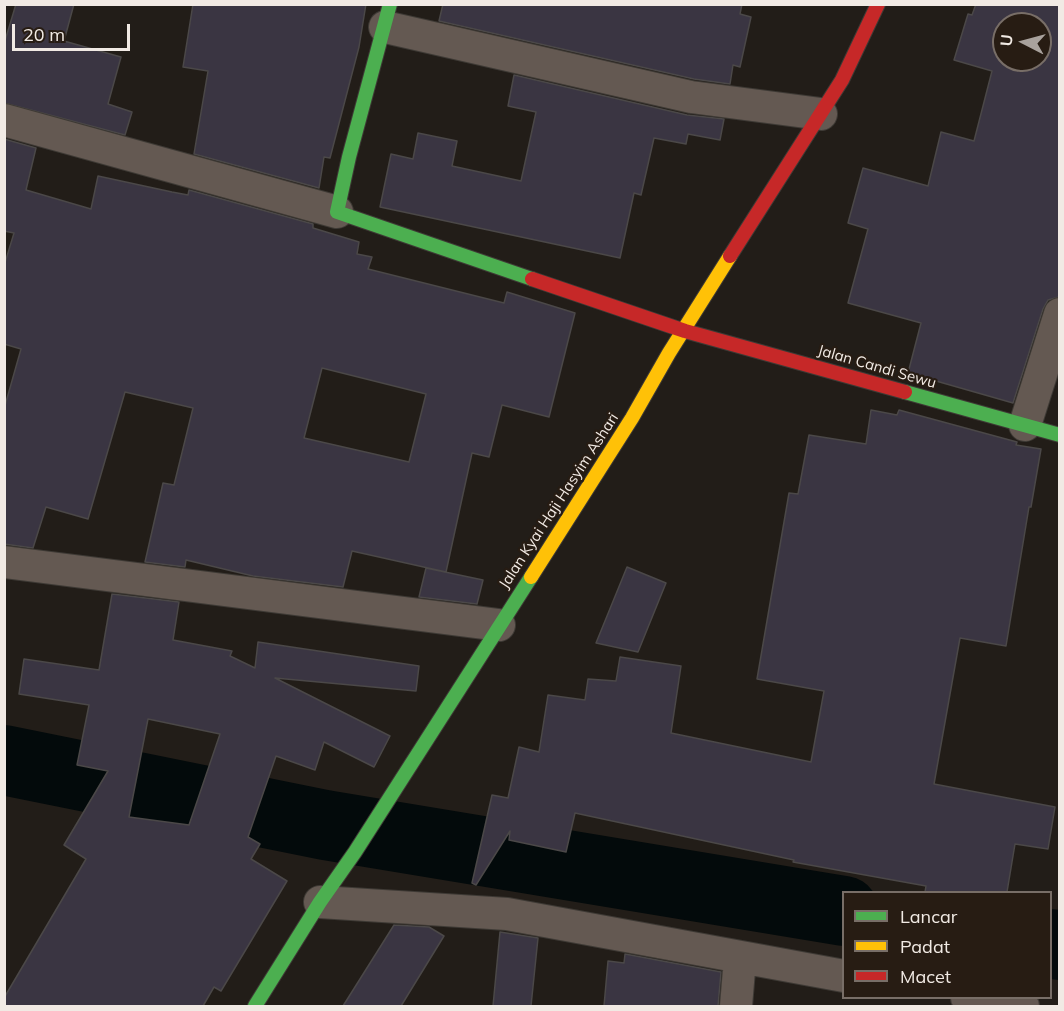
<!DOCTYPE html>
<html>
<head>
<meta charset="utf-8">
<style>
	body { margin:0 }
	#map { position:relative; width:1064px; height:1011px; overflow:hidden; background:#221d18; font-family:Mulish,sans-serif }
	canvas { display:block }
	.frame { position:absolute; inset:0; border:6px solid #f1eae4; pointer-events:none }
	.legend { position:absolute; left:842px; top:891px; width:210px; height:108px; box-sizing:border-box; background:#271c13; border:2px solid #786e67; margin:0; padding:8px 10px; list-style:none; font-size:18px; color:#f1eae4 }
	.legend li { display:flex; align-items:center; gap:12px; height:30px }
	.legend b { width:30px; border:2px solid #786e67 }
	.north { position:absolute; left:992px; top:12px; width:60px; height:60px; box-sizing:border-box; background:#271c13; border:2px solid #786e67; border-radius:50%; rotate:276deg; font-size:16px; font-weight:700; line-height:24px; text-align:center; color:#f1eae4 }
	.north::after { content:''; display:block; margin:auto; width:21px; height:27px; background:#a9a29d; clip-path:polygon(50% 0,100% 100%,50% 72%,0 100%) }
	.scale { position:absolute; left:12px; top:24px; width:118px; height:27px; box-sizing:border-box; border:3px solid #f1eae4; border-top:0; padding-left:8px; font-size:18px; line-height:21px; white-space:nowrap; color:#f1eae4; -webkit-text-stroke:4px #271c13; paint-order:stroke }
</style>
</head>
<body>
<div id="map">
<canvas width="1064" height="1011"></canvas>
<div class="frame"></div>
<ul class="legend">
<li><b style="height:8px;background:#4caf50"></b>Lancar</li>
<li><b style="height:8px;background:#ffc107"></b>Padat</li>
<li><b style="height:8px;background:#c62828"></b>Macet</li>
</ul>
<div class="north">U</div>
<div class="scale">20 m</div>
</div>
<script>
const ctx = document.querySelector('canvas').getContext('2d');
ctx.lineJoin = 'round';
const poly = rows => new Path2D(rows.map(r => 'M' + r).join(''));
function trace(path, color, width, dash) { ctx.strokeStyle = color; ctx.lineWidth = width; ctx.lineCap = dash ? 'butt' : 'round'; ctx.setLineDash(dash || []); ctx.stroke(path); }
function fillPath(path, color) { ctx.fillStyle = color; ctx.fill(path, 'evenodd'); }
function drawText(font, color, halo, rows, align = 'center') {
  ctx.font = font + ' Mulish,sans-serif'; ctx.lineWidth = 4.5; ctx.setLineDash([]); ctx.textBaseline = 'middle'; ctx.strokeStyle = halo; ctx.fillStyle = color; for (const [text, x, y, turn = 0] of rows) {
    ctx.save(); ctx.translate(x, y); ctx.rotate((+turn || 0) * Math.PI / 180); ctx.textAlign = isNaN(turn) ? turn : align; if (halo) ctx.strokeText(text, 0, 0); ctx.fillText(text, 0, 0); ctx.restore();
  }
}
trace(poly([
	[4,760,325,825,844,911],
	[1050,944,1060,945]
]), '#030a0b', 70);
const building = poly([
	[16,4,74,4,64,41,121,57,108,104,132,112,125,135,4,103,4,44,16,4],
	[193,4,366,4,359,47,330,158,324,157,319,188,194,154,208,71,183,67,193,4],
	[443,4,742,4,740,14,751,17,740,67,733,65,730,84,694,79,439,21,443,4],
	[976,4,1059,4,1059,297,1048,300,1043,309,1013,403,908,373,921,323,848,303,868,229,848,223,863,168,928,186,941,132,974,141,992,71,954,60,968,14,972,15,976,4],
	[1004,24,1040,24,1040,60,1004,60,1004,24],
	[514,75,687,115,724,119,720,140,688,134,686,144,654,138,641,195,634,193,620,258,380,207,391,154,413,159,418,133,457,141,452,166,521,181,536,112,508,106,514,75],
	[4,139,36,148,26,190,91,209,98,176,172,192,188,195,189,190,313,224,313,228,359,242,357,254,372,257,368,269,504,303,507,292,575,313,549,417,502,405,489,457,472,453,446,572,352,551,343,587,253,576,186,560,185,567,145,562,163,483,174,485,193,408,125,392,88,519,46,507,33,548,4,544,4,409,21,349,4,344,4,266,14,233,4,231,4,139],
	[322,368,426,394,409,462,304,438,322,368],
	[871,410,897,415,899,410,1017,442,1016,445,1041,449,1031,507,1029,507,1006,646,960,638,934,784,1055,807,1048,849,1015,844,1007,892,925,892,926,886,793,862,794,860,575,813,566,852,509,840,510,831,476,885,472,883,492,795,508,798,519,747,539,752,548,695,585,700,588,679,616,681,620,657,681,666,671,733,811,762,824,691,757,679,789,493,798,494,809,435,866,444,871,410],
	[627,567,666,583,638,652,596,643,627,567],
	[426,568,483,580,477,604,419,597,426,568],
	[112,594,179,602,173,640,232,651,230,656,255,668,258,642,419,666,416,691,275,678,390,736,374,767,324,742,315,770,276,756,248,837,260,844,251,859,287,881,221,991,214,987,203,1006,4,1006,4,998,86,859,64,845,108,771,77,765,89,705,19,694,24,659,99,670,112,594],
	[148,719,220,734,189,825,129,817,148,719],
	[394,925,429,927,444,936,401,1006,343,1006,394,925],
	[500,932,538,938,531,1006,493,1006,500,932],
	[625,954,721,972,718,1006,604,1006,608,961,624,963,625,954]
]);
fillPath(building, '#3a3542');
trace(building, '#4b4848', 1.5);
const street = poly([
	[385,27,691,97,821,114],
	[4,120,337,212],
	[1025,425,1060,314],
	[4,562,499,625],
	[320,902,507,914,844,976],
	[967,998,1023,1006],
	[736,1006,740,958]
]);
const fast = poly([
	[390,4,349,157,337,212,532,279],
	[905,392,1060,435],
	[255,1006,320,902,355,852,531,577]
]);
const slow = poly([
	[531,577,632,418,669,353,730,256]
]);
const jam = poly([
	[730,256,842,80,878,4],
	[532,279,685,331,905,392]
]);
trace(street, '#3e3a35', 34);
trace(fast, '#3e3a35', 16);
trace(slow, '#3e3a35', 16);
trace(jam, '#3e3a35', 16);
trace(street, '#645952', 32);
trace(fast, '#4caf50', 14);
trace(slow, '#ffc107', 14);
trace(jam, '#c62828', 14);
drawText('15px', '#f1eae4', '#271c13', [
	["Jalan Candi Sewu",877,367,16],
	["Jalan Kyai Haji Hasyim Ashari",559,501,-57]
]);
</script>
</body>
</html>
